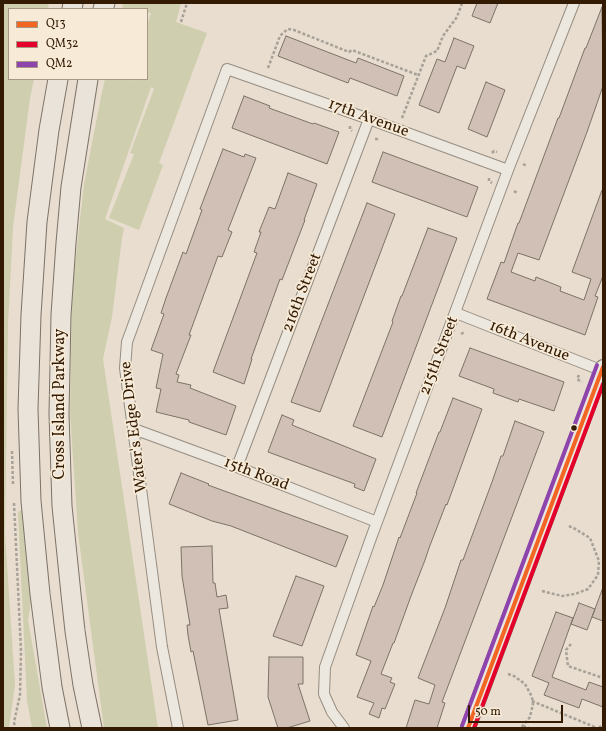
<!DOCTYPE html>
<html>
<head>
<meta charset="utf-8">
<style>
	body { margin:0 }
	#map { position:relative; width:606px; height:731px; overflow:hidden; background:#e8ddce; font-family:Vollkorn,serif }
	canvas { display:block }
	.frame { position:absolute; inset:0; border:4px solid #321a03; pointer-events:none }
	.legend { position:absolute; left:8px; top:8px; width:140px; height:72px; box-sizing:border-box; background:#f7ebd8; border:1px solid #a89783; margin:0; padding:5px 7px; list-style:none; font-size:12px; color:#321a03 }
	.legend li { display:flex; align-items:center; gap:8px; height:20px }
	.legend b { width:20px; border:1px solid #a89783 }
	.scale { position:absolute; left:468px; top:705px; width:95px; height:18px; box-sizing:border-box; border:2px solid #321a03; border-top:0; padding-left:5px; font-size:12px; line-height:14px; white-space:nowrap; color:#321a03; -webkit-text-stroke:3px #f7ebd8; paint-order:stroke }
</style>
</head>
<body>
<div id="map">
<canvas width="606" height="731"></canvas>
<div class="frame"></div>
<ul class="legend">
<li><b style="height:5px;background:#f26522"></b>Q13</li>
<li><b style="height:5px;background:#e4002b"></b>QM32</li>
<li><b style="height:5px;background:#8e44ad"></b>QM2</li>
</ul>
<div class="scale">50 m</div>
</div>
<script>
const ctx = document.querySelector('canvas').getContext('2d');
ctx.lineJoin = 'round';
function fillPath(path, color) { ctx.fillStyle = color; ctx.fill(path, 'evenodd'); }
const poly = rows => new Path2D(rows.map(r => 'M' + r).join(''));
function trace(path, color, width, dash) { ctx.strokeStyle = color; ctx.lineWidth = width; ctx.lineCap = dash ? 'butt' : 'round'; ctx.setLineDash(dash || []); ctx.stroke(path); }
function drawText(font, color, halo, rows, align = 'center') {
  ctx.font = font + ' Vollkorn,serif'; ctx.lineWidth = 3.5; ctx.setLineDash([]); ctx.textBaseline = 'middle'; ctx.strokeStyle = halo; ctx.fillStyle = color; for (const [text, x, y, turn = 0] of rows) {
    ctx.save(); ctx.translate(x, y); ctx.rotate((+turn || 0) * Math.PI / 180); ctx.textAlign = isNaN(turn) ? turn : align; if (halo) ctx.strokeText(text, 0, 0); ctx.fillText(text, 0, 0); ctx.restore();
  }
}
fillPath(poly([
	[3,3,49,3,48,9,9,9,9,79,34,79,30,98,13,227,8,324,5,534,15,685,9,728,3,728],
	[123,3,181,3,176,22,207,33,159,163,163,165,139,230,109,218,134,154,130,153,154,89,151,87,105,219,124,228,122,238,112,317,103,359,158,728,104,728,78,533,70,412,72,290,84,184,102,92,105,79,127,79,142,85,128,79,147,79,147,25,151,13,147,12,147,9,122,9],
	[23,509,32,595,28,620,47,728,32,728,27,701,18,512]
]), '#cfceae');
const building = poly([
	[477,3,498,3,490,23,472,16,477,3],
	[602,7,603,86,587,132,539,260,518,253,511,272,535,281,536,277,561,287,560,291,584,300,591,279,572,272,602,190,603,190,603,276,595,296,598,297,585,335,487,299,501,262,504,263,518,223,519,223,558,118,559,118,585,48,586,48,602,7],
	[286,36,356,63,358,58,404,76,397,96,350,78,348,83,278,56,286,36],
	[454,38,474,46,465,69,457,66,439,113,419,105,437,59,445,62,454,38],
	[486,82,505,90,487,137,468,129,486,82],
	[244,96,270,106,269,108,313,124,314,123,339,132,327,164,232,128,244,96],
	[223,149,244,157,245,154,256,158,228,230,232,232,222,257,218,256,189,335,191,335,176,374,179,375,177,382,191,385,190,388,236,406,226,435,189,422,189,420,156,412,161,389,156,388,163,354,151,350,164,314,161,313,166,298,183,252,186,254,202,210,200,209,223,149],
	[383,152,478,187,467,217,372,182,383,152],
	[288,173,317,184,304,220,305,220,282,280,280,279,251,359,252,359,244,384,213,372,257,253,254,252,261,232,259,232,269,207,275,209,288,173],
	[367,203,395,214,320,412,291,402,317,333,367,203],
	[428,228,457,238,382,437,353,426,393,322,392,321,401,296,402,296,428,228],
	[470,348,564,382,554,411,519,399,518,402,493,393,494,389,459,376,470,348],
	[453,398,482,409,447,505,446,504,429,548,425,560,411,596,394,643,393,643,381,674,392,678,390,682,395,684,385,709,382,708,379,718,369,714,374,703,357,697,371,661,356,655,373,606,374,607,383,585,399,537,400,538,417,493,416,493,439,432,440,432,453,398],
	[282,415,294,420,292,425,376,459,364,491,354,487,355,484,268,452,282,415],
	[515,421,544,432,442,702,445,703,437,728,406,728,415,700,429,704,435,685,418,678,445,608,461,560,463,560,492,482,501,456,503,456,515,421],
	[181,473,209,484,208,485,348,536,336,567,231,526,212,521,169,504,181,473],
	[212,546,213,583,215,583,217,597,226,595,228,608,219,609,238,720,208,725,193,651,191,652,188,635,187,625,190,625,182,576,181,547,212,546],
	[296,576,324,586,302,646,273,636,296,576],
	[602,590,603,590,603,621,592,617,602,590],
	[579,603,595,609,587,630,571,624,579,603],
	[556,612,573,618,552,677,586,690,589,682,603,687,603,707,582,699,579,708,544,695,549,683,532,676,556,612],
	[269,657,303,657,303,684,298,684,310,721,287,728,278,728,268,697,269,657]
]);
fillPath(building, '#d0c0b5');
trace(building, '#7c7267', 1);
const street = poly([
	[456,313,603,371],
	[134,429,237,467,377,522],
	[237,467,369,119],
	[178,728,162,647,125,368,127,342,227,69,369,119,508,170],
	[344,728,332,712,324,694,325,667,371,538,508,170,574,3]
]);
const secondary = poly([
	[468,728,603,367]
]);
const highway = poly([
	[72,9,73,3],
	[103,9,105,3],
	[58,79,49,130,37,222,31,315,28,409,31,501,40,594,52,687,60,728],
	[88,79,71,187,66,243,61,315,59,414,62,506,71,594,75,631,83,685,92,728]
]);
trace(street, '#968d81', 12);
trace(secondary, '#7c7267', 16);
trace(highway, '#7c7267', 21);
trace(poly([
	[181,22,187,3],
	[268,68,280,36,283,33,288,29,294,30,349,52,352,50,418,75],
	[402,118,426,56,437,51,443,36,457,17,462,3],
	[350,126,350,129,352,131],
	[375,139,377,139,379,137],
	[492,153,494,151,497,152],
	[523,164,527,166],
	[489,178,489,181,492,183],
	[514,191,517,193],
	[461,334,465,332],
	[579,375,577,379,582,382],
	[12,451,13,484],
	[14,503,21,651,20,695,14,722,15,728],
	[542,591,562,596,575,594,588,589,598,575,599,561,590,538,572,527,567,526],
	[571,644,566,650,568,666,603,678],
	[508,674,514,676,525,684,532,697,533,704,530,717,521,728],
	[532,701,597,728],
	[523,726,529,728],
	[599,728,603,724]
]), '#a7a198', 2.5, [3, 2]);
trace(street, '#ece7df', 10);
trace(secondary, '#ece7df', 14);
trace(highway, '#e9e3da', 19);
trace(poly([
	[468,728,603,367]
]), '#f26522', 4);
trace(poly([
	[474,728,603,384]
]), '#e4002b', 4);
trace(poly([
	[462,726,597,365]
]), '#8e44ad', 4);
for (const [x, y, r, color] of [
	[574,428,3.5,"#321a03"]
]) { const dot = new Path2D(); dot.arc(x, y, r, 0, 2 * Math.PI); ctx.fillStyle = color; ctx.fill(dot); trace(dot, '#f7ebd8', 1.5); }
drawText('16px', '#321a03', '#f7ebd8', [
	["17th Avenue",368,119,20],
	["216th Street",303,293,-69],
	["16th Avenue",529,342,22],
	["215th Street",440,356,-69],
	["Cross Island Parkway",61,404,-90],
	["Water's Edge Drive",135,427,-97],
	["15th Road",256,475,21]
]);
</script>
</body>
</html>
